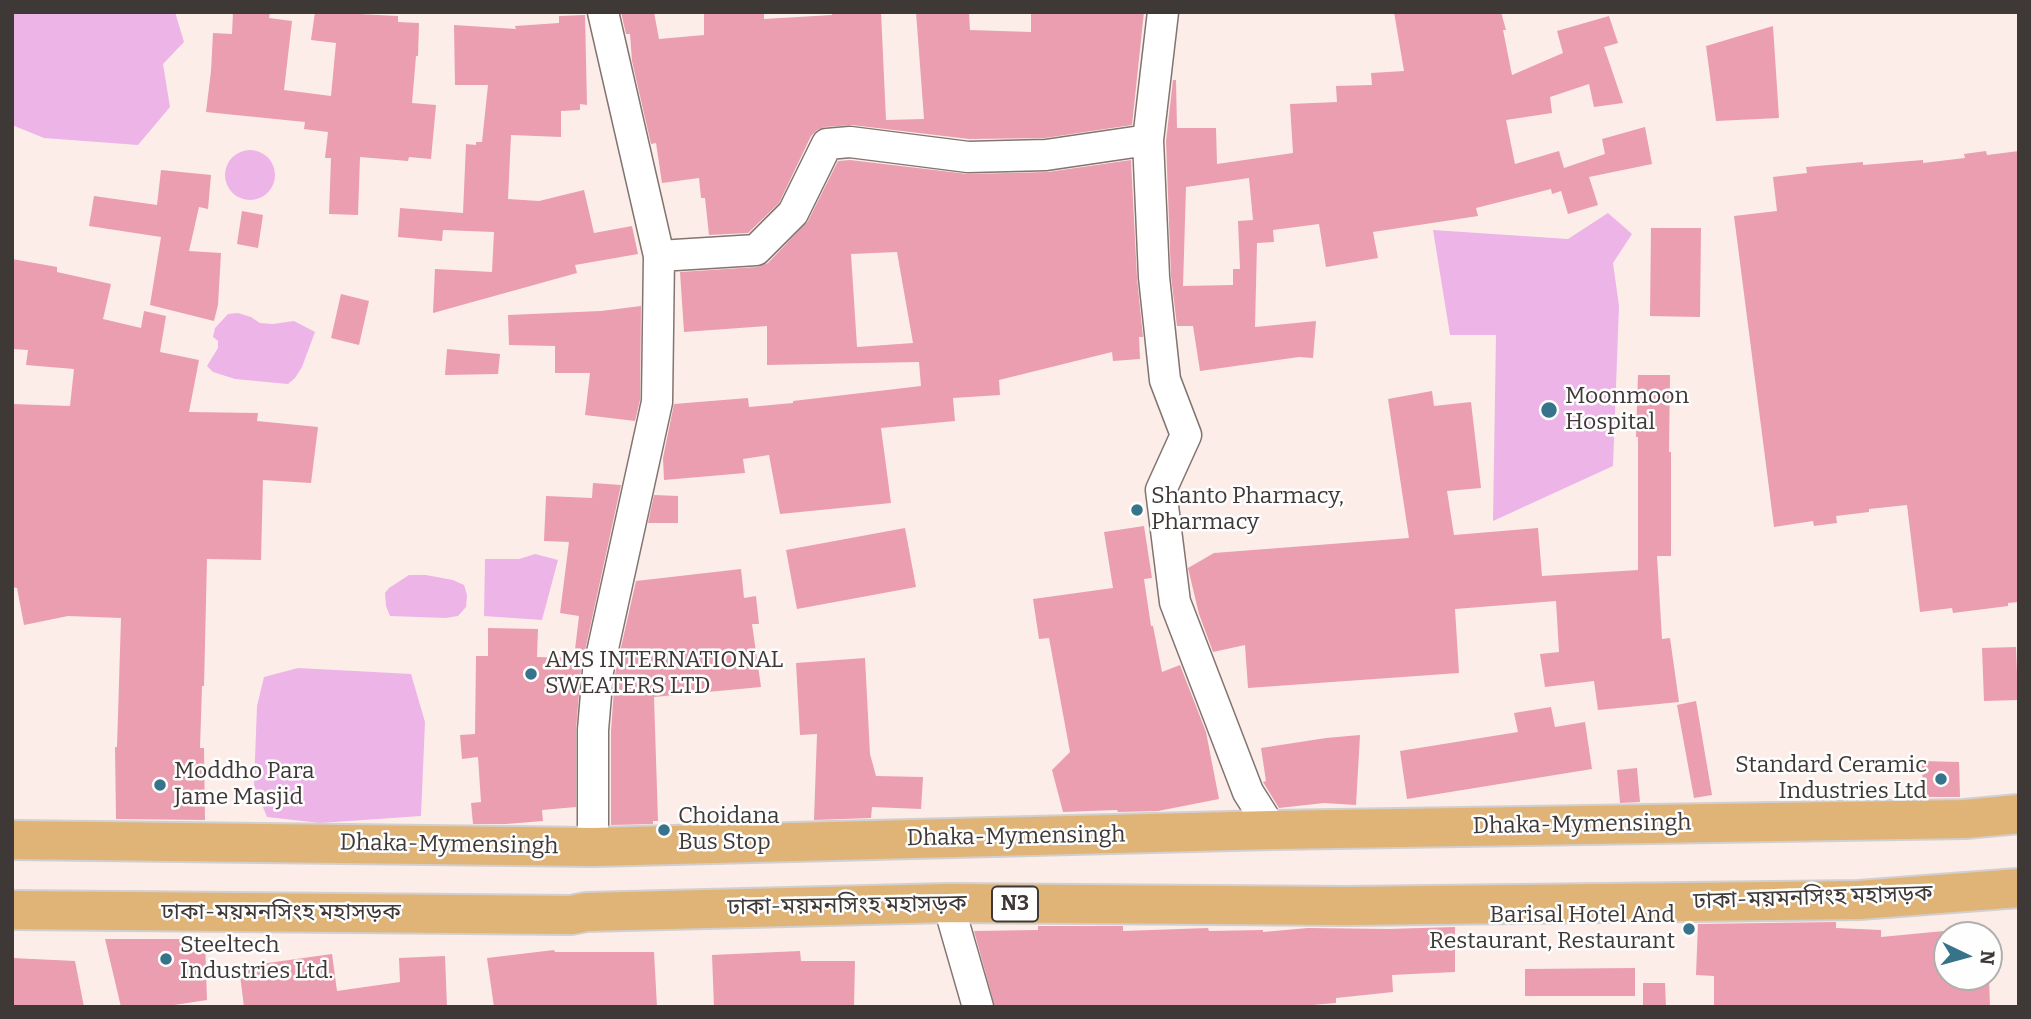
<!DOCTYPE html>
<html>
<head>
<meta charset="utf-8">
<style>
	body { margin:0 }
	#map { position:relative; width:2031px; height:1019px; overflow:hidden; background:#fcede8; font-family:Bitter,serif }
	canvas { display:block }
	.frame { position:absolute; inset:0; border:14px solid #3e3836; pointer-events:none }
	.north { position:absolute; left:1933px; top:921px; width:70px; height:70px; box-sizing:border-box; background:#fefefe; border:2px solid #b1afae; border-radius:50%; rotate:95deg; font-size:19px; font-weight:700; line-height:28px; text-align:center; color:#3e3836 }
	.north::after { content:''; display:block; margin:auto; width:24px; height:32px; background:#37738a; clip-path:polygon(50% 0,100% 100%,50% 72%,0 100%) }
</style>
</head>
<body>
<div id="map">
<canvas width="2031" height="1019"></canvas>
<div class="frame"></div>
<div class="north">N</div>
</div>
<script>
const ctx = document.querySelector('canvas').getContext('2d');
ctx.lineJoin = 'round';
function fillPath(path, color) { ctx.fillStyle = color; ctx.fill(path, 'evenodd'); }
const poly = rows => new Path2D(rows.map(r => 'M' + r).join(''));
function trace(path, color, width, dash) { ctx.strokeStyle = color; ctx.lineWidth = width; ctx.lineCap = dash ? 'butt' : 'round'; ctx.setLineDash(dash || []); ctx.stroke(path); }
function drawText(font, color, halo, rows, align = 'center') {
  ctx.font = font + ' Bitter,"Noto Sans Bengali",serif'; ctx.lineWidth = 5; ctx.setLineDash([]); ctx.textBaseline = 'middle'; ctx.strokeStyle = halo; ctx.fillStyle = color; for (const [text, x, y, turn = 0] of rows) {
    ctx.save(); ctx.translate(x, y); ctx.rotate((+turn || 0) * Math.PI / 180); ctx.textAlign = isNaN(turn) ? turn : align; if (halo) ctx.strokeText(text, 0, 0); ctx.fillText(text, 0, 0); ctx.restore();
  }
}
fillPath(poly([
	[12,12,175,12,184,42,163,64,170,107,138,145,44,138,12,125],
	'225 175a25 25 0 1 1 50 0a25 25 0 1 1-50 0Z',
	[1608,213,1632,234,1613,263,1619,306,1613,466,1493,521,1496,335,1450,335,1433,230,1568,239],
	[238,313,251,317,260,323,273,324,294,321,315,332,302,367,295,378,288,384,235,379,213,372,207,366,218,348,218,341,213,337,215,328,228,314],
	[535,554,558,560,542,620,484,616,485,559,519,559],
	[409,575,426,575,453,580,464,585,467,595,466,607,458,616,446,618,390,616,386,606,385,593,389,588],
	[298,668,411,674,425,722,421,816,320,823,267,817,254,785,257,706,264,677]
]), '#edb4e8');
fillPath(poly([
	[233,12,270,12,269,18,292,21,284,90,331,96,336,43,311,40,315,12,359,12,359,14,398,16,398,22,419,23,418,56,416,56,412,103,436,105,431,159,409,157,408,161,360,157,358,215,329,214,331,158,325,158,328,132,304,129,305,122,206,112,211,71,213,33,232,34],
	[621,12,654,12,659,39,704,35,704,12,764,12,764,19,832,15,832,12,881,12,886,120,924,119,916,12,969,12,970,30,1031,32,1031,12,1051,12,1051,14,1144,12,1132,125,1045,138,969,139,852,125,825,127,817,130,811,136,779,203,748,233,709,235,705,198,701,198,699,178,662,183,656,143,651,144,632,61,630,34,626,34],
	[1394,12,1501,12,1506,30,1503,30,1512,75,1563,53,1557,31,1609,16,1618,43,1604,47,1623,103,1594,107,1589,84,1550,97,1552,113,1506,120,1515,164,1559,151,1564,168,1605,154,1602,139,1645,127,1652,164,1589,177,1598,205,1568,214,1561,191,1552,194,1551,189,1476,208,1478,216,1373,232,1378,258,1326,267,1319,224,1273,230,1274,242,1257,243,1255,327,1316,321,1313,358,1299,357,1200,371,1193,326,1177,326,1171,276,1166,141,1173,80,1176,80,1177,128,1216,128,1217,164,1293,153,1290,104,1337,102,1336,86,1372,85,1371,73,1404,71],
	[1249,178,1253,220,1238,221,1240,269,1233,269,1233,285,1183,286,1186,187],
	[585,15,587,105,580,104,580,110,561,111,561,137,511,135,508,199,539,201,584,190,594,233,632,226,638,254,575,265,577,273,433,313,435,269,492,272,494,232,443,230,442,241,398,237,400,208,463,213,466,144,476,145,476,142,482,142,488,85,455,85,454,25,516,29,515,26,559,23,559,16],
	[1773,26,1779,118,1716,121,1706,46],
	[1986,151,1987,155,2019,151,2019,602,2008,603,2008,606,1953,613,1952,608,1920,612,1907,505,1869,509,1869,512,1836,516,1837,523,1814,526,1813,521,1774,527,1734,216,1777,211,1773,177,1807,173,1806,167,1863,162,1863,165,1923,160,1923,163,1965,158,1964,154],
	[850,160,968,174,1048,172,1131,160,1137,278,1143,337,1139,337,1140,359,1113,361,1112,352,999,380,1000,395,953,398,955,421,881,428,891,503,780,514,769,455,743,459,745,473,664,480,663,458,674,404,748,398,749,407,793,403,793,401,921,386,919,362,767,365,767,326,684,332,680,272,757,267,768,263,808,221,838,161],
	[897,252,913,343,857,347,851,254],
	[161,170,211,175,208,209,199,207,189,251,221,253,218,305,214,321,150,305,161,237,89,226,94,196,157,205],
	[242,211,263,215,258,248,237,244],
	[1651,228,1701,228,1700,317,1650,316],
	[12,259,57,267,57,272,111,284,103,319,141,328,144,311,166,316,160,352,199,360,189,412,258,413,257,421,318,427,311,483,263,480,261,560,207,559,204,686,202,686,200,748,204,748,205,820,116,819,115,747,117,747,121,618,68,616,24,625,17,588,12,587,12,404,70,406,74,369,26,365,28,350,12,349],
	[341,294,369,301,359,345,331,338],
	[641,306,640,400,635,421,585,415,590,373,555,373,555,346,509,345,508,315,601,311],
	[447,349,500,354,498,374,445,375],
	[1638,375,1670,375,1669,452,1671,452,1671,556,1657,556,1662,639,1670,638,1679,702,1598,710,1594,681,1545,687,1540,654,1559,652,1556,601,1455,609,1459,673,1248,688,1245,645,1213,652,1199,614,1188,568,1214,553,1409,538,1388,399,1432,391,1434,406,1471,402,1481,488,1447,491,1454,535,1538,528,1542,576,1638,570,1638,437,1636,437],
	[593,483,621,485,581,669,576,730,576,807,542,810,543,821,506,824,473,824,471,803,481,802,478,757,462,759,460,735,475,734,476,656,488,656,488,628,538,629,537,657,574,658,579,616,560,613,569,542,544,541,546,496,592,498],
	[654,495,678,496,678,523,648,523],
	[1144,526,1152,578,1144,579,1151,626,1153,626,1162,672,1180,665,1206,732,1219,799,1158,811,1118,812,1117,810,1063,812,1052,770,1070,752,1049,638,1039,639,1033,599,1113,588,1104,532],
	[905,528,916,587,797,609,786,550],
	[741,569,744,598,756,596,759,624,752,624,761,687,654,697,658,821,653,821,653,824,611,825,611,731,615,674,636,581],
	[2016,647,2018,700,1984,701,1982,648],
	[865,658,870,754,876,776,923,777,921,809,872,807,871,818,814,820,817,734,800,735,796,663],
	[1696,701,1712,795,1694,798,1677,705],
	[1551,707,1555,727,1585,722,1592,769,1407,799,1400,751,1518,732,1514,713],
	[1360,735,1356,805,1324,803,1279,808,1263,782,1266,781,1261,748,1326,738],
	[1922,761,1959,762,1960,797,1923,797],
	[1637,768,1640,802,1620,803,1617,770],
	[1836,922,1836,928,1881,930,1881,937,1944,931,1947,977,1989,977,1990,1007,1714,1007,1714,976,1696,975,1698,924],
	[1038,926,1123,926,1123,931,1208,928,1209,931,1263,930,1263,932,1308,928,1388,929,1455,927,1455,972,1392,975,1393,992,1336,998,1336,1003,1289,1007,995,1007,974,931,1038,930],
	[105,939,205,939,207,1000,161,1007,121,1007],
	[554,950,555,952,654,952,657,1007,494,1007,487,958],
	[800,951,801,961,855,961,854,1007,714,1007,712,955],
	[332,954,337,991,400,982,399,958,445,956,447,1007,244,1007,239,967],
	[12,958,75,961,84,1007,12,1007],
	[1635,968,1635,996,1525,996,1525,969],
	[1643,983,1665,983,1666,1007,1643,1007]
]), '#ea9eb0');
const minor = poly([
	[1163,12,1148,140,1154,277,1165,380,1186,435,1161,490,1175,602,1248,792,1272,830],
	[659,256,756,250,793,213,827,144,850,142,968,157,1046,155,1148,140],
	[593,847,593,730,598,671,657,402,659,256,603,12],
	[948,903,978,1007]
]);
const trunk = poly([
	[12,840,593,847,1272,830,1965,819,2019,814],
	[12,910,571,915,586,912,948,903,1346,906,1859,900,2019,888]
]);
trace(minor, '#827470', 33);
trace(trunk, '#d1cfcf', 42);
trace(minor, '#fff', 30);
trace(trunk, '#e0b377', 38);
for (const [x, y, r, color] of [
	[1549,410,9,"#37738a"],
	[1137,510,7,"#37738a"],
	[531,674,7,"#37738a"],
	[1941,779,7,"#37738a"],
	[160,785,7,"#37738a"],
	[664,830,7,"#37738a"],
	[1689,929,7,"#37738a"],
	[166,959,7,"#37738a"]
]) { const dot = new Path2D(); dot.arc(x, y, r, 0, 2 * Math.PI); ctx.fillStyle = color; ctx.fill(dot); trace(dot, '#fefefe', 2.5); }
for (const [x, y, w] of [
	[1015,904,46]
]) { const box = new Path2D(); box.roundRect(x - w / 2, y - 17.5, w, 35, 5); ctx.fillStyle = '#fefefe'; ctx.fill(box); trace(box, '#3e3836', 2); }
drawText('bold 21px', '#3e3836', null, [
	["N3",1015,904]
]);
drawText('23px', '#3e3836', '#fefefe', [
	["Moonmoon",1565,397],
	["Hospital",1565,423],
	["Shanto Pharmacy,",1151,497],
	["Pharmacy",1151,523],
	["AMS INTERNATIONAL",545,661],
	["SWEATERS LTD",545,687],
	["Standard Ceramic",1927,766,"right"],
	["Industries Ltd",1927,792,"right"],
	["Moddho Para",174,772],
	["Jame Masjid",174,798],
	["Choidana",678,817],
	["Bus Stop",678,843],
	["Barisal Hotel And",1675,916,"right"],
	["Restaurant, Restaurant",1675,942,"right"],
	["Steeltech",180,946],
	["Industries Ltd.",180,972]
], 'left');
drawText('23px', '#3e3836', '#fefefe', [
	["Dhaka-Mymensingh",1582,825,-1],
	["Dhaka-Mymensingh",1016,837,-1],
	["Dhaka-Mymensingh",449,845,1],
	["ঢাকা-ময়মনসিংহ মহাসড়ক",1813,898,-2],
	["ঢাকা-ময়মনসিংহ মহাসড়ক",847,906,-1],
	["ঢাকা-ময়মনসিংহ মহাসড়ক",281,913]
]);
</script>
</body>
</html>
